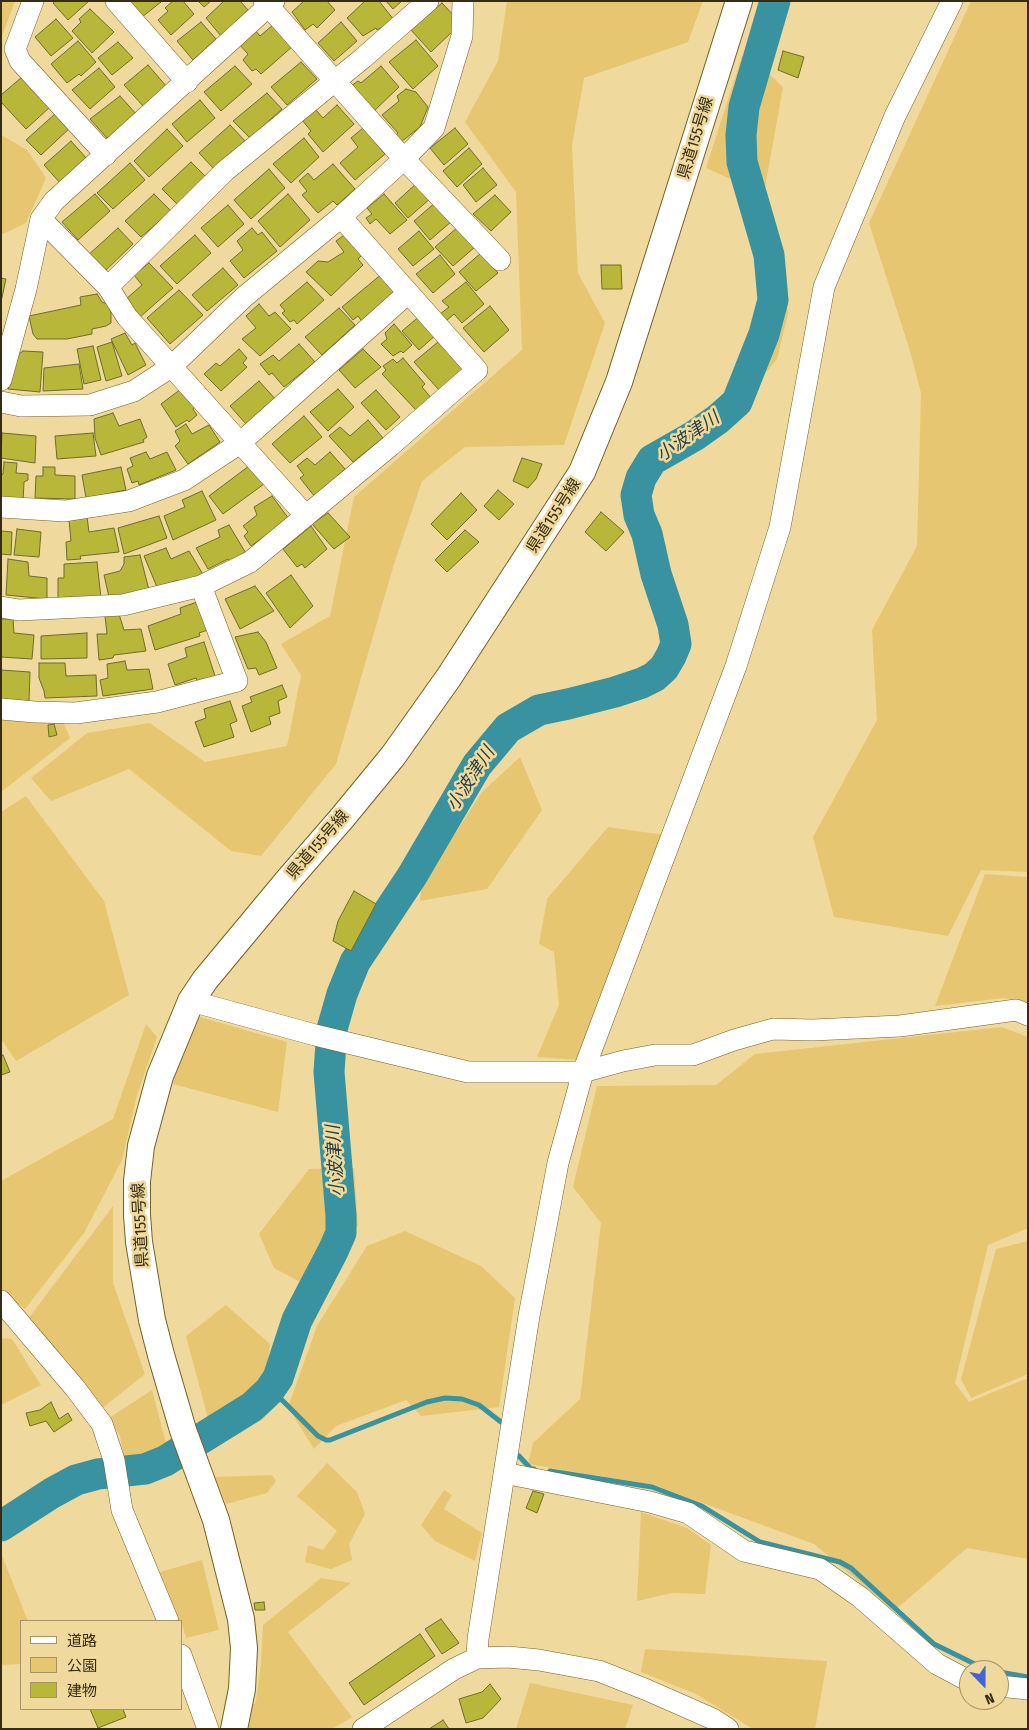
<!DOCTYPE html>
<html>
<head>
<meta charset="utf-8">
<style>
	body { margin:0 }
	#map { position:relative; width:1029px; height:1730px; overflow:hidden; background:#f0d99c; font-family:"Fira Sans Condensed","Noto Sans JP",sans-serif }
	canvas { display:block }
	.frame { position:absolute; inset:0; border:2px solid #352c14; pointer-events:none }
	.legend { position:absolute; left:20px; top:1620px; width:162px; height:90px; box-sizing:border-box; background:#f0d99c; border:1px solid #a59466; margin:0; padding:6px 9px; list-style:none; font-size:15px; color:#352c14 }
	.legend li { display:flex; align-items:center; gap:10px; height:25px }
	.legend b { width:25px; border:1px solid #a59466 }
	.north { position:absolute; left:959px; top:1660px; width:50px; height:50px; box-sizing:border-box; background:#f0d99c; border:1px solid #a59466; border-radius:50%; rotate:158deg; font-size:14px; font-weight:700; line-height:20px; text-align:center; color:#352c14 }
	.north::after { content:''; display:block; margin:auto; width:18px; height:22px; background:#4663d6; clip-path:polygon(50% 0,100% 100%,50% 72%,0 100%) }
</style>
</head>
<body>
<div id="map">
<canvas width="1029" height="1730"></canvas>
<div class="frame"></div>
<ul class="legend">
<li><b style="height:6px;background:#fff"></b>道路</li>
<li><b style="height:14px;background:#e7c671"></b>公園</li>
<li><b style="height:14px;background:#b8b73a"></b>建物</li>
</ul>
<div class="north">N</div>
</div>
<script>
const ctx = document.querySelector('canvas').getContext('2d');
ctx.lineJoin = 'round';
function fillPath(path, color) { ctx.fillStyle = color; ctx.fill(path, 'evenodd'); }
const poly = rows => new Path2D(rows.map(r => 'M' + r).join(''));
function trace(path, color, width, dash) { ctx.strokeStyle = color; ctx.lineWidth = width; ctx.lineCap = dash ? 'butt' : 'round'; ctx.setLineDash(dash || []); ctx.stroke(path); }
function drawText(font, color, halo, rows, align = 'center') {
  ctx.font = font + ' "Fira Sans Condensed","Noto Sans JP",sans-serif'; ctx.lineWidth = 5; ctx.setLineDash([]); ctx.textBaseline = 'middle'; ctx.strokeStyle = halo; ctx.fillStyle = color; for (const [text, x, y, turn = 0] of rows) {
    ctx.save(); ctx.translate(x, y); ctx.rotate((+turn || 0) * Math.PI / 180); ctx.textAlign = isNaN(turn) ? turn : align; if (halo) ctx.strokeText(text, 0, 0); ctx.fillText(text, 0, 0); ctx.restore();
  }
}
fillPath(poly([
	[1,1,15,1,1,39],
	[507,1,703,1,688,42,584,78,572,145,578,273,605,323,564,445,465,447,422,481,394,564,336,764,261,856,231,851,129,769,51,801,31,778,87,733,150,723,205,762,287,746,301,675,281,644,330,616,354,497,522,350,516,192,465,122,498,61],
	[971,1,1028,1,1028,872,981,870,948,936,834,917,813,837,877,720,872,630,917,546,921,393,910,351,869,223],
	[742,56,764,69,783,87,764,193,782,260,788,314,777,359,747,396,729,381,757,328,765,291,737,182,706,168],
	[1,135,27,150,46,178,26,223,1,235],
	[1,716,63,721,70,738,1,792],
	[520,757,542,810,487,889,420,901,422,884,482,792],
	[26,796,104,901,129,995,16,1061,1,1039,1,812],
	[608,827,664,835,579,1060,537,1057,559,1005,554,952,539,944,547,899],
	[985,874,1028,877,1028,1004,1004,998,935,1006],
	[200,1017,287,1042,278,1112,173,1084,176,1065],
	[146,1024,157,1037,137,1095,122,1160,84,1233,25,1309,1,1292,1,1181,113,1119],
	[1002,1027,1028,1037,1028,1228,988,1245,955,1383,969,1402,1028,1378,1028,1559,967,1548,894,1611,814,1544,654,1485,528,1464,533,1443,580,1399,601,1223,573,1187,597,1086,716,1085,755,1054],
	[354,1168,358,1226,304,1284,274,1268,259,1234,309,1169],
	[113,1206,113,1283,145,1374,100,1410,69,1362,25,1323],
	[405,1231,481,1266,515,1298,499,1407,421,1416,406,1400,336,1426,314,1449,288,1407,317,1326,367,1246],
	[1028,1241,1028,1374,971,1398,961,1379,996,1249],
	[226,1305,270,1344,262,1411,213,1437,186,1336],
	[1,1338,12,1339,41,1385,1,1405],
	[152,1390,173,1469,128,1485,120,1436,109,1418],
	[327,1463,357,1492,365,1514,349,1544,352,1560,331,1569,305,1562,308,1545,323,1550,337,1531,297,1496],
	[272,1475,276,1481,267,1493,226,1504,215,1477],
	[444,1490,452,1495,444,1509,482,1533,475,1561,435,1541,421,1525],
	[641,1512,687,1528,711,1545,705,1594,672,1593,637,1601],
	[1,1553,28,1621,21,1621,21,1664,1,1665],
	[202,1560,219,1630,186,1638,181,1621,180,1621,160,1572],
	[321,1578,351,1583,288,1632,352,1717,332,1729,247,1729,253,1704,255,1704,256,1700,261,1664,263,1625],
	[645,1649,827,1661,815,1729,753,1729,696,1694,641,1672],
	[530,1683,633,1705,625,1729,516,1729]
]), '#e7c671');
trace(poly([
	[271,1389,318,1436,326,1440,330,1440,427,1402,445,1398,462,1399,479,1405,501,1422],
	[519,1456,531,1469,534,1469],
	[550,1471,652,1487,702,1506,760,1542,840,1562,851,1568,934,1644,987,1670],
	[999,1672,1028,1677]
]), '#38929f', 5);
trace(poly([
	[1,1526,52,1493,76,1480,98,1474,145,1469,165,1461,252,1407,269,1391,278,1378,297,1320,333,1251,341,1233,341,1216,329,1072,332,1029,342,994,355,962,412,876,477,765,508,728,539,710,568,704,615,692,642,683,654,677,664,668,671,656,676,644,673,625,656,574,647,534,639,515,636,495,641,478,652,460,694,436,718,419,737,402,764,334,773,300,769,255,742,162,741,135,744,107,775,1]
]), '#38929f', 31);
const building = poly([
	[55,1,89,1,68,20,53,3,55,1],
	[128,1,160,1,161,2,142,17,128,1],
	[173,1,183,1,194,14,171,35,158,20,168,11,165,8,173,1],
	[198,1,211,1,204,7,198,1],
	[224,1,240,1,248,10,221,36,206,18,224,1],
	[304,1,327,1,335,10,317,28,313,24,305,30,292,12,304,1],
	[365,1,379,1,394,20,383,30,380,28,377,30,376,28,363,36,347,18,365,1],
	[386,1,402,1,393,9,386,1],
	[442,3,456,18,454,30,431,52,411,30,442,3],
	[90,9,114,32,92,53,72,31,81,22,79,19,90,9],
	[56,19,73,38,51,56,35,37,56,19],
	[201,22,216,39,193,60,177,41,201,22],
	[341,22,357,41,334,61,318,43,341,22],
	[273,25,293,46,261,74,256,69,252,71,243,60,248,54,238,43,255,30,260,36,273,25],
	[416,40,438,66,413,89,389,62,416,40],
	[78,41,96,62,81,76,79,74,67,83,51,64,78,41],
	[118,42,133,58,112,75,98,58,118,42],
	[783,51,804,57,798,78,778,70,783,51],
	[301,62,317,79,287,105,271,87,301,62],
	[148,65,167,87,144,107,124,85,148,65],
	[235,66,252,84,221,111,204,92,235,66],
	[381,66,399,87,373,112,351,86,358,81,361,83,381,66],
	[99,68,115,87,90,109,72,90,99,68],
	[22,77,50,107,26,129,1,102,1,95,22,77],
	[406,89,416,92,428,107,420,127,401,142,395,136,398,133,382,115,399,101,397,96,406,89],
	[267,93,282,109,250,138,233,121,267,93],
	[120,96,137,115,115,134,107,138,90,119,120,96],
	[200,100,215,118,187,142,172,124,200,100],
	[337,105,354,124,323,152,308,134,311,131,302,120,315,109,323,118,337,105],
	[56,113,71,127,41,155,26,140,56,113],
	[230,125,246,142,215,170,199,153,230,125],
	[363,128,385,154,355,180,340,163,358,147,351,138,363,128],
	[455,128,468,144,444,165,430,148,455,128],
	[167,129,183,146,149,177,134,161,167,129],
	[304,138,319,157,291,183,273,164,304,138],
	[71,141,88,160,61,184,44,165,71,141],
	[469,148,482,164,457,187,443,171,469,148],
	[191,162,207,178,177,204,162,189,191,162],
	[130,163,145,180,113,209,97,193,130,163],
	[333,164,355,189,337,205,333,201,318,213,302,195,307,191,299,181,308,173,314,180,333,164],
	[483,168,497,185,476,202,463,185,483,168],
	[269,169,285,188,251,219,234,200,269,169],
	[418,182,431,198,408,218,395,203,418,182],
	[95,194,110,211,78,240,62,222,95,194],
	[154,194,171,211,141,237,125,221,154,194],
	[288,194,310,220,280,247,258,221,288,194],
	[384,194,407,220,390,234,376,219,370,224,366,218,372,214,367,208,384,194],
	[495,195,511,212,491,231,473,214,495,195],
	[436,202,452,221,430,240,414,221,436,202],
	[228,205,244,224,218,247,201,228,228,205],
	[458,227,475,247,453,266,435,247,458,227],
	[118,228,133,244,102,274,86,257,118,228],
	[252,228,258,235,262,232,277,251,244,278,230,261,243,250,237,241,252,228],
	[419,231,434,249,413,266,398,249,419,231],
	[347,233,364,253,358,259,363,265,331,296,306,272,318,261,328,262,344,252,336,241,347,233],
	[195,235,211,253,177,284,160,266,195,235],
	[481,253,498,273,476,291,459,272,481,253],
	[440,255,455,274,433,293,416,274,440,255],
	[149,263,173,288,140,317,125,300,142,285,134,275,149,263],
	[601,265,621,265,622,289,602,289,601,265],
	[223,268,238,285,207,311,192,295,223,268],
	[383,273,394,289,392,296,363,323,358,316,353,320,342,307,383,273],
	[1,278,6,279,1,302,1,278],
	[307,282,324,300,297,324,294,320,290,322,282,313,285,311,280,305,307,282],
	[466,282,484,304,462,323,454,314,446,321,440,314,449,307,442,301,466,282],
	[179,290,203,315,170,344,147,318,179,290],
	[97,294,102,302,109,305,111,312,111,323,106,326,92,329,92,334,67,339,37,339,33,334,29,316,81,305,80,297,97,294],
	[259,304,269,316,275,312,291,329,260,356,242,339,256,328,246,316,259,304],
	[490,306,509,330,484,352,463,328,490,306],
	[339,308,355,325,322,355,305,337,339,308],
	[421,315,437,334,419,350,402,331,421,315],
	[394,324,412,345,403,353,401,351,393,356,381,344,387,339,385,333,394,324],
	[125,333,132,345,135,343,146,365,128,375,111,339,125,333],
	[112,342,122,376,106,381,97,347,112,342],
	[438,342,463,369,439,390,414,362,438,342],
	[299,344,315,362,284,387,272,373,269,375,260,364,273,355,279,361,299,344],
	[93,346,101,380,84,384,77,349,93,346],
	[239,349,247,358,243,363,247,367,221,391,204,374,216,363,220,366,239,349],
	[363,349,381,367,355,388,339,370,363,349],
	[23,351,43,352,40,392,8,389,16,356,23,351],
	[403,358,425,384,422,387,432,399,417,411,382,374,386,370,383,366,393,359,397,363,403,358],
	[79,364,83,389,43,391,44,368,79,364],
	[259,381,277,401,247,425,230,406,259,381],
	[181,389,195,406,193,409,197,415,189,422,187,420,176,427,161,404,181,389],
	[338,389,354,407,328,431,310,412,338,389],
	[376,390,400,417,386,430,361,403,376,390],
	[113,413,119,426,140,419,147,437,143,440,144,442,101,455,95,438,94,419,113,413],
	[304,416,322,437,290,463,272,444,304,416],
	[368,420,383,438,353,462,329,436,340,427,350,436,368,420],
	[186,424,192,434,209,425,220,442,188,464,175,446,180,441,175,431,186,424],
	[2,433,36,436,35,463,1,458,2,433],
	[93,433,96,456,57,459,55,436,93,433],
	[146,452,150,459,167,452,176,470,139,485,138,481,132,483,127,469,133,466,130,458,146,452],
	[330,452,345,469,315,497,300,478,304,475,297,466,307,458,315,465,330,452],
	[522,458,542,464,536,479,528,488,513,481,522,458],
	[4,462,17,463,16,473,28,474,28,480,24,482,23,502,1,500,1,474,3,474,4,462],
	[249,466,264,484,223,514,209,496,249,466],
	[43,467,55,467,55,475,75,476,75,499,35,498,36,476,43,476,43,467],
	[121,467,126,490,86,498,82,475,121,467],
	[498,490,514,504,499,520,484,506,498,490],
	[202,491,216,520,173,540,164,516,185,507,182,500,202,491],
	[461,493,477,510,447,540,431,524,461,493],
	[272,496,289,519,251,546,244,536,248,532,243,526,257,515,254,507,272,496],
	[601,512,624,532,606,551,585,532,601,512],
	[328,513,350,537,334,549,312,524,328,513],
	[159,516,167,538,124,554,118,528,159,516],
	[87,517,89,532,114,528,119,552,80,556,81,559,67,560,66,542,71,541,69,520,87,517],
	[229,525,247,555,230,564,228,559,208,569,196,548,220,537,218,530,229,525],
	[311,526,327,549,305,568,302,564,297,567,283,549,311,526],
	[17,529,41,532,39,557,14,555,17,529],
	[465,530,479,542,447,572,435,560,465,530],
	[1,531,12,532,11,555,1,554,1,531],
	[166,548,171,559,189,551,204,576,180,585,178,580,157,587,144,556,166,548],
	[140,555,149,590,109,597,104,575,120,571,124,564,124,557,140,555],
	[8,559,28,562,29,576,47,578,47,599,6,595,8,559],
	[97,562,101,598,58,600,58,578,64,578,64,564,97,562],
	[291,575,313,606,290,628,266,593,291,575],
	[255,586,274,611,240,629,225,599,255,586],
	[197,602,208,630,199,633,200,636,155,650,148,626,181,614,180,608,197,602],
	[119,614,124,630,141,629,146,651,114,655,113,658,99,660,97,634,107,634,105,616,119,614],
	[1,619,13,619,14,633,34,635,32,659,1,657,1,619],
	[258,632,266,642,277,668,259,675,256,668,248,669,235,637,258,632],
	[87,633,87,658,41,659,41,636,87,633],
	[204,642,216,679,199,685,196,678,175,685,168,664,187,657,185,648,204,642],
	[125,661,127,670,149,669,153,689,103,696,100,680,108,678,107,664,125,661],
	[39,663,65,663,66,676,96,675,97,696,45,698,44,691,39,678,39,663],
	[1,670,30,672,29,701,1,699,1,670],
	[282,685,287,697,278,701,280,713,269,717,271,724,251,732,242,706,252,702,250,697,282,685],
	[230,701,237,721,230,724,234,737,204,747,195,722,206,718,204,709,230,701],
	[54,724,57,735,49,737,48,725,54,724],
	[354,891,376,904,351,951,333,941,338,921,354,891],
	[3,1055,10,1072,1,1075,1,1056,3,1055],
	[51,1402,59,1419,68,1413,72,1420,54,1432,46,1421,30,1426,26,1413,40,1410,51,1402],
	[533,1491,544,1494,537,1513,526,1508,533,1491],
	[264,1602,265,1610,255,1610,254,1603,264,1602],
	[441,1619,459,1643,442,1654,425,1629,441,1619],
	[420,1634,435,1656,364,1705,349,1683,420,1634],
	[490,1684,501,1699,483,1718,466,1723,459,1699,482,1692,490,1684],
	[90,1709,123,1709,126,1717,98,1728,90,1709],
	[443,1720,449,1729,429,1729,443,1720]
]);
fillPath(building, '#b8b73a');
trace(building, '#6c6c30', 1);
const minor = poly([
	[33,1,15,49,20,61,106,155],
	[116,1,187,82],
	[264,1,404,159,500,260],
	[41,219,108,287,127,317,306,516],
	[108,287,225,171,363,58,428,1],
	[1,380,26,289,41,219,54,201,274,1],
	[1,402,21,406,90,405,134,391,171,367,244,297,341,217,404,159,434,128,462,36,463,1],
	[1,507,65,511,129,501,184,480,240,443,408,293],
	[1,607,19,610,123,605,201,586,250,562,390,446,477,370,341,217],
	[1,709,35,712,76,713,157,702,237,681,201,586],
	[191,1001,315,1035,468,1072,583,1072,623,1061,655,1055,693,1055,734,1040,773,1029,813,1030,900,1026,1016,1010,1028,1015],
	[1,1301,75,1388,102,1424,114,1460,122,1510,168,1621],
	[504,1473,650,1502,688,1513,744,1551,820,1569,860,1597,937,1664,969,1681],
	[181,1655,208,1729],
	[477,1658,478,1639,529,1316,558,1163,583,1072,736,666,780,527,824,287,895,116,952,1],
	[999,1686,1028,1689],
	[363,1729,454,1669,477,1658,508,1657,539,1660,599,1671,647,1690,713,1719,728,1729]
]);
const major = poly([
	[234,1729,242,1689,244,1648,241,1619,216,1520,183,1430,161,1355,152,1320,139,1242,137,1215,137,1181,141,1146,160,1076,191,1001,205,980,289,879,342,818,393,756,449,677,582,472,619,382,739,1]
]);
trace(minor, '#756025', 22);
trace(major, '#756025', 28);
trace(minor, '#fff', 21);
trace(major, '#fff', 26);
drawText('16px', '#352c14', '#f0d99c', [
	["県道155号線",696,138,-73],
	["県道155号線",554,516,-57],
	["県道155号線",318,845,-49],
	["県道155号線",141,1225,-93]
]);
drawText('italic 18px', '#254146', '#f0d99c', [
	["小波津川",688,437,-35],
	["小波津川",471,779,-57],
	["小波津川",336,1161,-94]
]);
</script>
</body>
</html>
